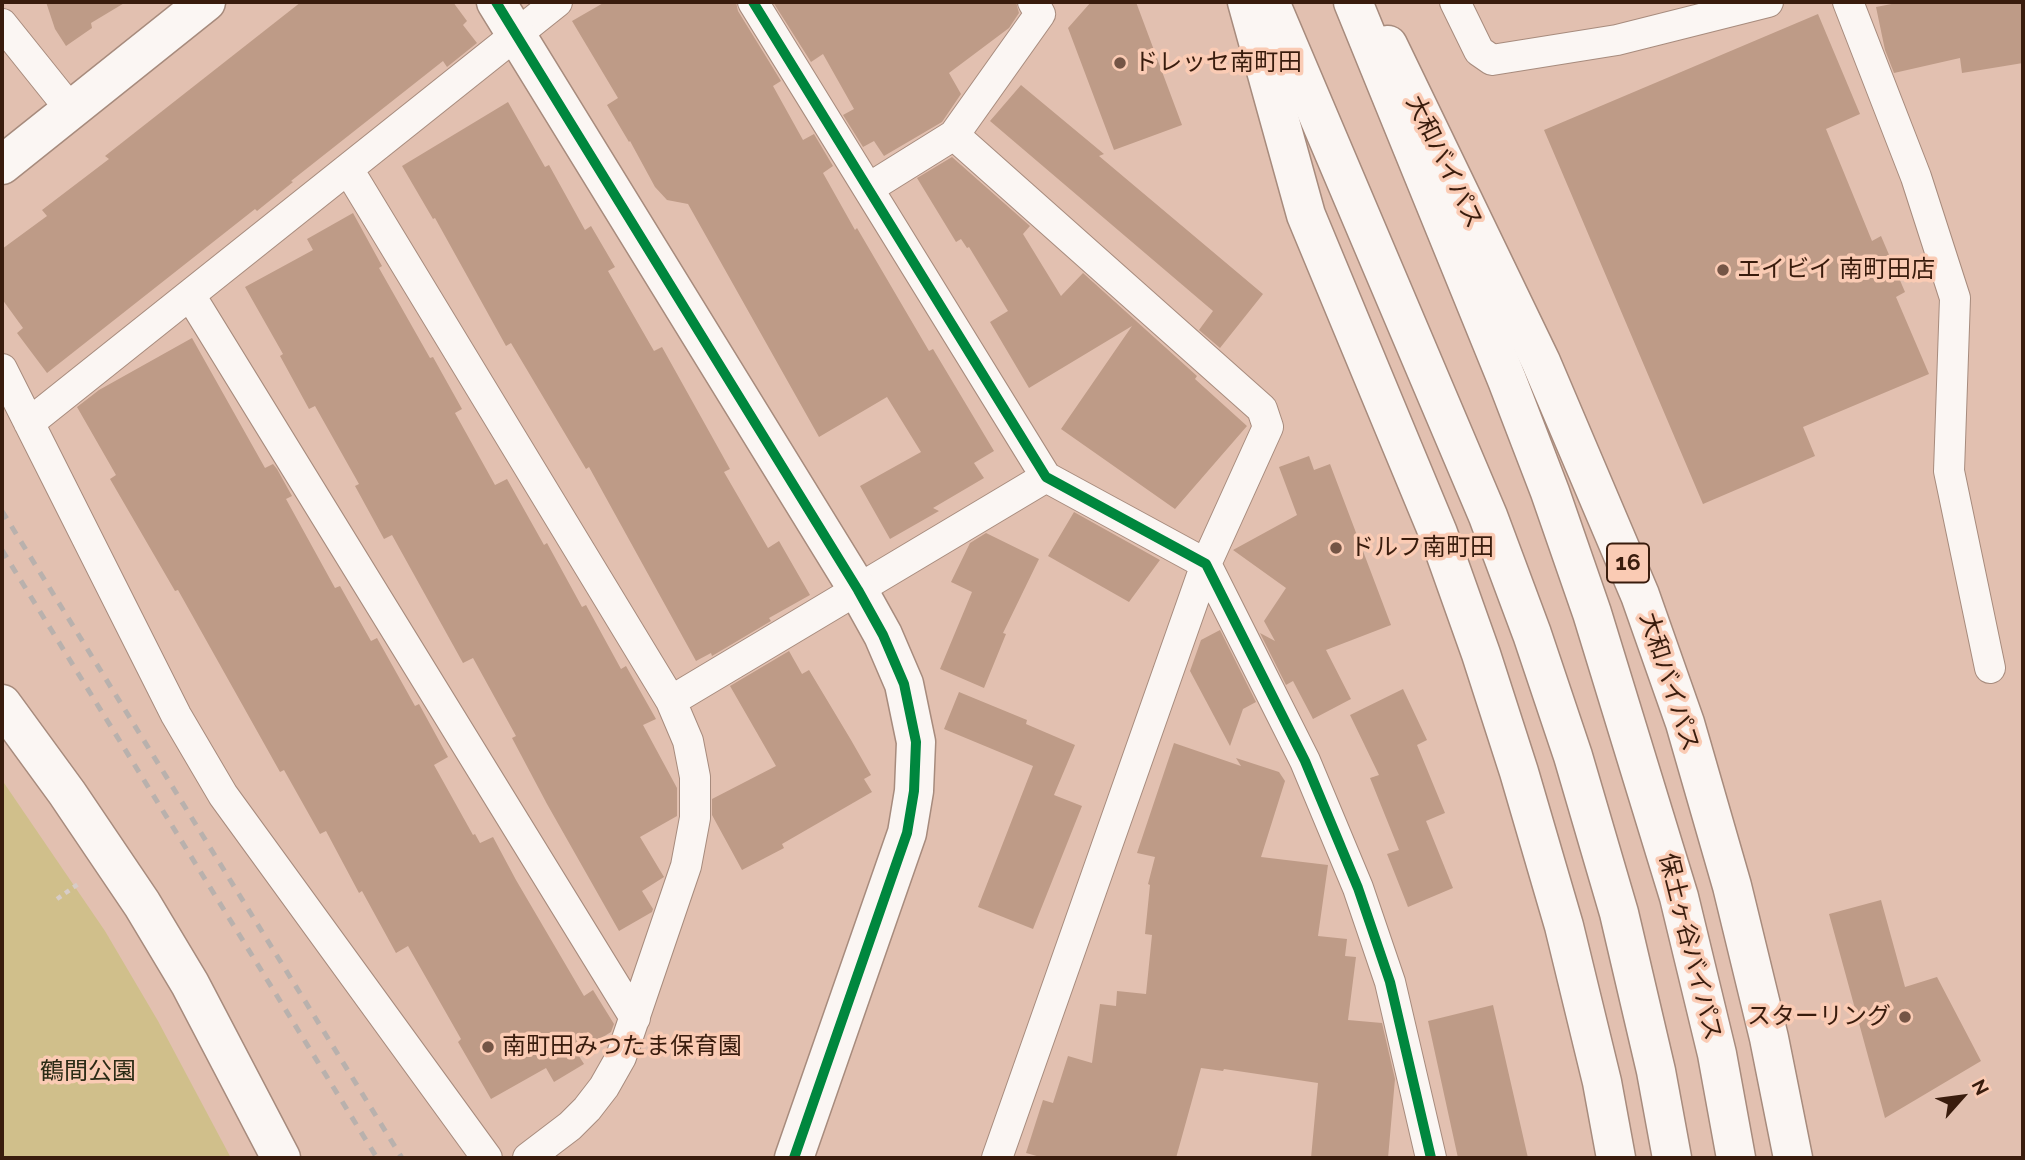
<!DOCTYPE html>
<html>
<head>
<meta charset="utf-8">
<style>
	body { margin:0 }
	#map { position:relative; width:2025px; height:1160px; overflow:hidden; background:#e2c0b0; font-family:Raleway,sans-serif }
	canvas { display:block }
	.frame { position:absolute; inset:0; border:4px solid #391c0d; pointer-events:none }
	.north { position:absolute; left:1927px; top:1062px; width:70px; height:70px; -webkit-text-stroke:5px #facbb4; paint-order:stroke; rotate:62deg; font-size:19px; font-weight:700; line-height:28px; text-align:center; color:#391c0d }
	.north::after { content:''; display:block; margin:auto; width:24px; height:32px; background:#391c0d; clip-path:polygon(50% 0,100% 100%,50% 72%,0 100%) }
</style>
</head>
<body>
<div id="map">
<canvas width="2025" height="1160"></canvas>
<div class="frame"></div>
<div class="north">N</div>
</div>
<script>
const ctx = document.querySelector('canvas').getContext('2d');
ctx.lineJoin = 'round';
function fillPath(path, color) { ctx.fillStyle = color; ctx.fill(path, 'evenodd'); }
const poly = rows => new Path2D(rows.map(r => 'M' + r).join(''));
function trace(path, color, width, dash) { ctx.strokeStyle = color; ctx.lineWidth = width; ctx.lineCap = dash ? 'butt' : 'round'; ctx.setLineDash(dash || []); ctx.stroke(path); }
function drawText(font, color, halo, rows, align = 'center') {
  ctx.font = font + ' Raleway,"Noto Sans JP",sans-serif'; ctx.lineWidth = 7; ctx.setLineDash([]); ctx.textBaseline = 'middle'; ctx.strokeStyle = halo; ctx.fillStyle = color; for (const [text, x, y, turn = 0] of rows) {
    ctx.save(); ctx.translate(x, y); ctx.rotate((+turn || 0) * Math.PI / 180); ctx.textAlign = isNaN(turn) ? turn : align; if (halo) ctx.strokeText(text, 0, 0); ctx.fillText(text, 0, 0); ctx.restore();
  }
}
fillPath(poly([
	[2,780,105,931,158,1021,231,1158,2,1158]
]), '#d0bf8b');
fillPath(poly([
	[46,2,126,2,91,23,92,28,66,46,55,29],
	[301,2,453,2,467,21,463,25,477,43,447,67,443,61,291,181,293,182,257,211,255,209,47,373,17,333,23,328,2,299,2,249,47,216,42,210,109,159,105,156],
	[605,2,736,2,738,11,781,81,773,86,803,140,814,134,833,166,823,173,855,230,857,228,929,351,933,349,994,451,974,463,984,478,933,508,939,511,890,539,860,486,921,452,887,397,819,437,688,204,667,200,655,187,630,141,629,142,607,105,618,98,572,21],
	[773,2,1016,2,1019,13,1009,28,949,73,961,94,942,122,884,156,874,141,863,147,843,115,854,109,823,54,811,62],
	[1091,2,1136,2,1182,125,1114,150,1068,28],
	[1902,2,2023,2,2023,63,1962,73,1960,58,1894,73,1885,50,1876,7],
	[1818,14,1860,114,1826,129,1872,241,1881,236,1905,292,1896,297,1929,374,1803,427,1815,456,1703,504,1544,130],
	[1021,85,1104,154,1099,156,1263,294,1220,348,1199,330,1213,311,990,121],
	[508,102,545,167,549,165,585,230,591,226,615,267,608,271,654,351,662,347,730,469,724,472,768,548,779,541,810,595,769,618,771,621,712,656,711,653,696,661,589,467,586,469,511,343,506,346,435,218,433,219,402,166],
	[952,157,1030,226,1023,234,1061,296,1083,273,1197,376,1195,379,1247,426,1175,509,1061,429,1132,326,1029,388,990,322,1008,311,969,247,967,248,961,239,956,242,917,178],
	[353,213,382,266,379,268,430,358,433,357,462,409,455,413,495,485,507,479,544,545,547,543,582,607,586,605,621,669,626,666,656,719,643,725,677,788,677,816,640,837,664,877,642,891,653,909,652,912,619,931,547,804,512,738,516,736,473,658,463,663,392,535,384,539,355,486,359,484,315,406,309,409,280,356,283,354,245,287,313,250,307,239],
	[192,338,265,468,273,464,277,469,292,496,286,499,335,588,340,586,371,641,377,638,415,706,419,704,448,757,434,765,473,835,475,834,480,843,493,837,516,880,584,996,593,990,614,1024,611,1032,577,1053,584,1064,554,1082,546,1068,491,1099,458,1042,461,1039,408,946,396,953,362,891,359,893,326,831,320,834,284,770,280,772,178,590,175,591,110,479,116,475,77,407,99,390],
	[1309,456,1314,470,1330,464,1391,625,1326,650,1351,699,1313,719,1293,681,1286,685,1260,633,1275,641,1264,621,1286,588,1233,550,1297,515,1279,467],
	[1074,512,1160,560,1129,602,1048,556],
	[986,533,1039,559,1003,633,1006,634,984,688,940,669,972,592,951,582,970,543],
	[1220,630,1256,702,1243,709,1230,746,1190,671,1201,640],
	[789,651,802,674,809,670,851,740,871,775,864,779,872,792,782,844,784,848,742,870,712,815,712,799,776,766,730,686],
	[1403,689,1427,740,1417,745,1445,813,1426,821,1453,888,1408,907,1387,854,1399,850,1370,778,1379,775,1350,715],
	[959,692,1027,720,1026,724,1075,745,1054,795,1082,806,1033,929,978,907,1033,766,944,729],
	[1174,743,1241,766,1236,758,1279,772,1285,781,1261,857,1328,865,1318,936,1347,939,1345,956,1356,957,1348,1020,1382,1023,1395,1079,1388,1158,1311,1158,1318,1083,1224,1069,1223,1071,1201,1068,1176,1158,1044,1158,1026,1153,1043,1100,1053,1103,1068,1056,1092,1063,1100,1004,1116,1006,1117,991,1146,994,1152,935,1145,934,1150,885,1148,884,1155,857,1137,853],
	[1881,900,1905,987,1937,977,1981,1061,1885,1118,1829,914],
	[1493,1005,1528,1158,1458,1158,1428,1021]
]), '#be9b87');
const minor = poly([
	[753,2,1046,477,1206,564,1305,761,1358,888,1390,982,1431,1158],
	[1455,2,1479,51,1492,60,1617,40,1768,2],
	[1848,2,1916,177,1955,298,1949,471,1990,668],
	[2,24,71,110],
	[954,135,1262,409,1268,427,1206,564,997,1158],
	[348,169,671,701,688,741,695,777,695,818,686,866,621,1057,604,1087,587,1109,570,1126,528,1158],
	[869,188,954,135,1040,14,1033,2],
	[190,295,635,1018],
	[2,369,176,715,223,795,487,1158],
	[29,423,557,2],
	[671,701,1046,477]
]);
const tertiary = poly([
	[496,2,858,590,883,635,904,684,916,742,914,791,907,833,794,1158],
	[2,165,206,2],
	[2,704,67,793,142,904,190,984,281,1158]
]);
const trunk = poly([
	[1247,2,1306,215,1438,533,1481,654,1519,772,1564,926,1602,1082,1616,1158],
	[1388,45,1541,362,1640,595,1685,723,1732,886,1769,1038,1793,1158]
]);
const motorway = poly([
	[1270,2,1488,516,1532,634,1573,756,1619,913,1656,1071,1672,1158],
	[1353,2,1507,380,1550,492,1592,613,1679,897,1717,1054,1736,1158]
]);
trace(minor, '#a78b7d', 32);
trace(tertiary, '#a78b7d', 41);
trace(trunk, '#a78b7d', 41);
trace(motorway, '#a78b7d', 41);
trace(poly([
	[57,899,81,882]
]), '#d7ccc7', 4.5, [5, 5]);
trace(minor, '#fbf6f3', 30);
trace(tertiary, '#fbf6f3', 38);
trace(trunk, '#fbf6f3', 38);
trace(motorway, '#fbf6f3', 38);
trace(poly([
	[2,511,402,1158],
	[2,550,377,1158]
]), '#b9b1ad', 5, [9, 9]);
trace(poly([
	[496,2,858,590,883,635,904,684,916,742,914,791,907,833,794,1158],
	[753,2,1046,477,1206,564,1305,761,1358,888,1390,982,1431,1158]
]), '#00873e', 10);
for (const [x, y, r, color] of [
	[1120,63,7,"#745546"],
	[1723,270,7,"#745546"],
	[1336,548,7,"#745546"],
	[1905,1017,7,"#745546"],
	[488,1047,7,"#745546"]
]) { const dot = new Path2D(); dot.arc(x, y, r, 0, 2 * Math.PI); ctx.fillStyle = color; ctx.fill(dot); trace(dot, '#facbb4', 2.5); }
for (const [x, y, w] of [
	[1628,563,42]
]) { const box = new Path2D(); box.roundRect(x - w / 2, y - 19.5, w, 39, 5); ctx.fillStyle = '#facbb4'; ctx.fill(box); trace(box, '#391c0d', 2); }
drawText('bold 23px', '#391c0d', null, [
	["16",1628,563]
]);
drawText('24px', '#391c0d', '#facbb4', [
	["ドレッセ南町田",1134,63],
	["エイビイ 南町田店",1737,270],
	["ドルフ南町田",1350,548],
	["スターリング",1891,1017,"right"],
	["南町田みつたま保育園",502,1047]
], 'left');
drawText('24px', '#391c0d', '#facbb4', [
	["大和バイパス",1444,162,64],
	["大和バイパス",1669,682,72],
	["保土ヶ谷バイパス",1690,947,76]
]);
drawText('24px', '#2b2b15', '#facbb4', [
	["鶴間公園",88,1072]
]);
</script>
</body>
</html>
